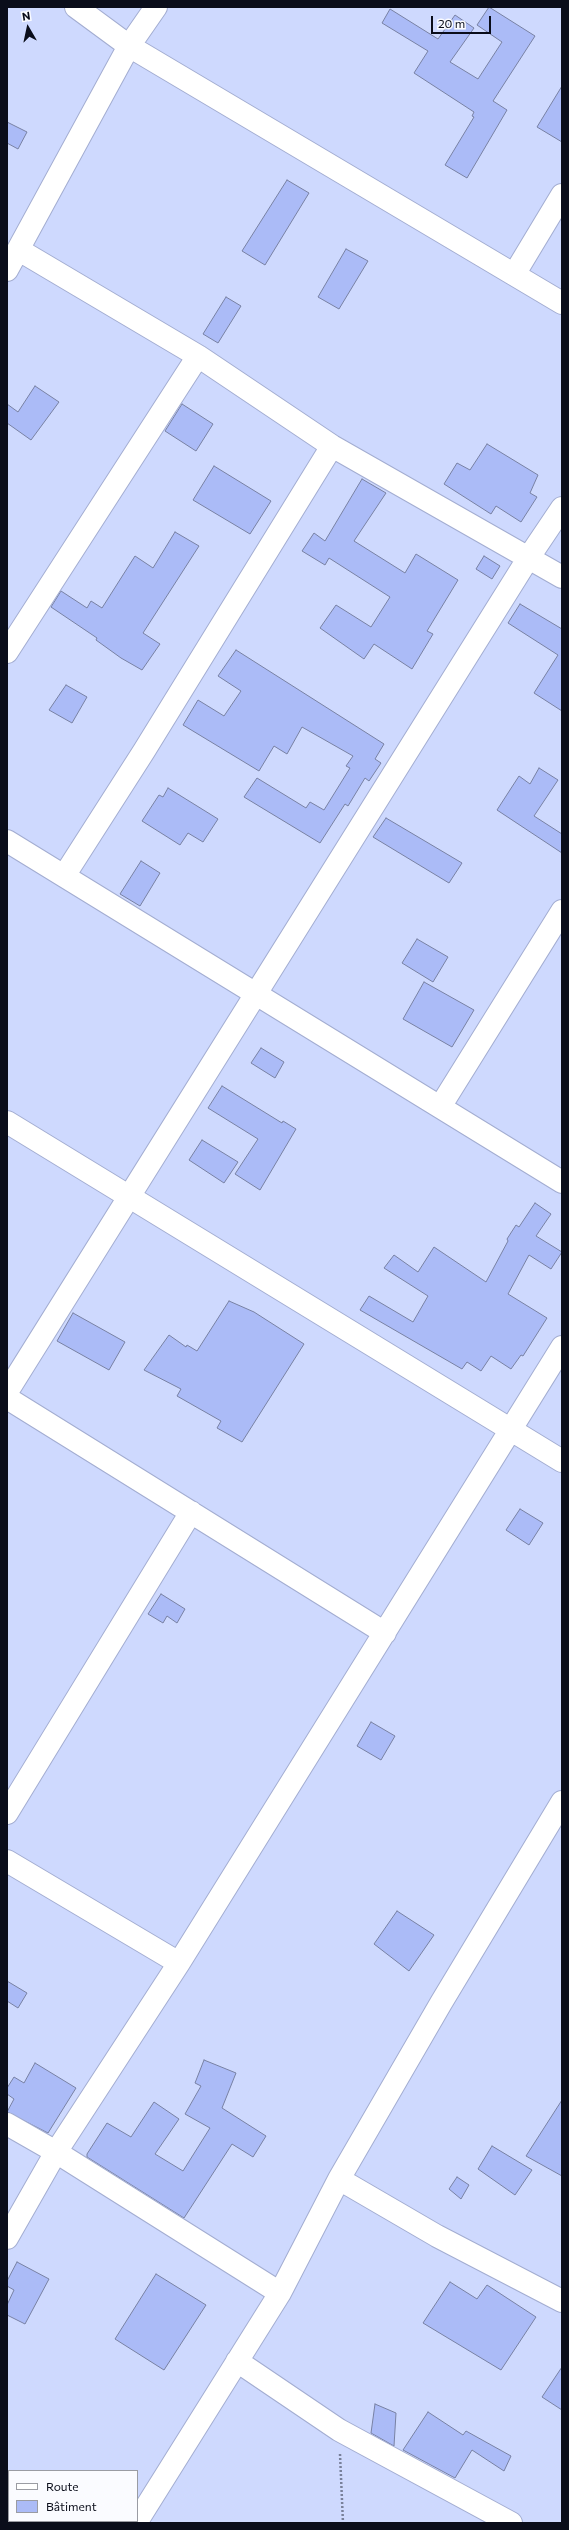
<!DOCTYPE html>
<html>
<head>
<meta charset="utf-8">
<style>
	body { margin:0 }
	#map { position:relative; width:569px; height:2530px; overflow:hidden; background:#ced9fe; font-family:Commissioner,sans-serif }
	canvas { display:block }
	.frame { position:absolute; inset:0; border:8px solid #0a0d1a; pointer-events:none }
	.legend { position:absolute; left:8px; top:2470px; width:130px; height:52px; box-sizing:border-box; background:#fafbff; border:1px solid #9a9ca3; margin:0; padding:5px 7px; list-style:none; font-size:12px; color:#0a0d1a }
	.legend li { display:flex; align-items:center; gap:8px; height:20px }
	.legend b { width:20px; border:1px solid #9a9ca3 }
	.north { position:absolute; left:8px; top:8px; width:40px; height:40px; -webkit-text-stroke:3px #fafbff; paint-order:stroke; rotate:351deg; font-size:11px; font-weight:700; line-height:16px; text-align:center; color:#0a0d1a }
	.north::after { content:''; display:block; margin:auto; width:14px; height:18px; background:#0a0d1a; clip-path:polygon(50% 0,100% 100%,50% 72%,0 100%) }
	.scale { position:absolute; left:431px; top:16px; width:60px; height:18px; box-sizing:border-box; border:2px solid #0a0d1a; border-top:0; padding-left:5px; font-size:12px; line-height:14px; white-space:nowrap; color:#0a0d1a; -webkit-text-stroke:3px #fafbff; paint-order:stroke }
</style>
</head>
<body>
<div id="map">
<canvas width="569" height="2530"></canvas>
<div class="frame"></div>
<ul class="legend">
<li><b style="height:5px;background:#fff"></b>Route</li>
<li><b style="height:11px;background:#abbbf7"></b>Bâtiment</li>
</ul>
<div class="north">N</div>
<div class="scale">20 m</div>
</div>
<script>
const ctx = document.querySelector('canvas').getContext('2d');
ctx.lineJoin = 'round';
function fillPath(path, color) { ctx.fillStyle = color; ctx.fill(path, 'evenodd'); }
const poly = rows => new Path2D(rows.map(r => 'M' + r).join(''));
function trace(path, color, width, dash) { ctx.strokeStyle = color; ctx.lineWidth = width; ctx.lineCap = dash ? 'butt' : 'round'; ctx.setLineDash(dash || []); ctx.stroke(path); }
const building = poly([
	[489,7,535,36,493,101,507,110,467,178,445,165,474,117,472,116,474,112,414,73,428,51,382,23,390,9,438,39,455,15,474,28,450,62,478,79,502,42,477,25,489,7],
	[562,86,562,142,537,127,562,86],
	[7,122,27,132,18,149,7,143,7,122],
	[287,180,309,193,265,265,242,251,287,180],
	[346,249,368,261,339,309,318,297,346,249],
	[226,297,241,306,218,343,203,334,226,297],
	[35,386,59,402,31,440,7,423,7,404,18,412,35,386],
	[182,404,213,424,196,451,165,431,182,404],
	[487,444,538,475,530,493,537,497,521,522,496,506,491,514,444,484,457,463,470,470,487,444],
	[214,466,271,501,250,534,193,500,214,466],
	[362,479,386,493,354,541,405,573,416,554,458,580,427,631,433,634,412,669,374,644,364,659,320,628,336,605,371,627,390,597,329,558,325,565,302,551,314,533,325,541,362,479],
	[175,532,199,546,143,633,160,644,142,670,121,658,96,640,97,638,51,607,61,591,87,608,91,601,102,608,135,556,153,568,175,532],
	[484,556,500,566,492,579,476,569,484,556],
	[520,604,562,629,562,711,534,693,558,655,508,623,520,604],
	[236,650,384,744,375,759,381,763,369,781,365,778,348,806,345,804,320,843,244,797,257,778,306,808,310,802,324,810,350,768,346,766,353,756,302,727,287,754,274,746,259,771,183,725,198,700,224,716,241,691,218,676,236,650],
	[66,685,87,697,72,723,49,710,66,685],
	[539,768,558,780,534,816,562,834,562,853,497,810,519,776,530,784,539,768],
	[168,788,218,819,203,842,188,833,180,845,142,821,159,795,163,797,168,788],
	[386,818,462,863,449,883,373,837,386,818],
	[141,861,160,873,140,906,120,894,141,861],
	[417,939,448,957,433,982,402,963,417,939],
	[424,982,474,1010,452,1047,403,1019,424,982],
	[261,1048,284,1062,275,1078,251,1063,261,1048],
	[222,1086,282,1123,283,1121,296,1129,260,1190,235,1174,258,1139,208,1108,222,1086],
	[202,1140,238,1162,224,1183,189,1160,202,1140],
	[535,1203,551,1214,536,1236,562,1252,551,1269,529,1255,508,1294,547,1318,523,1356,521,1355,511,1369,491,1356,481,1371,467,1362,462,1369,360,1310,369,1296,413,1322,428,1296,384,1268,394,1255,418,1272,434,1247,486,1282,508,1241,507,1239,516,1225,519,1227,535,1203],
	[229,1301,254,1312,304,1344,242,1442,217,1428,221,1421,177,1396,181,1389,144,1370,169,1335,186,1347,187,1345,197,1351,229,1301],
	[73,1313,125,1342,109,1370,57,1341,73,1313],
	[520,1509,543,1523,529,1545,506,1530,520,1509],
	[161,1594,185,1609,177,1623,167,1616,163,1623,148,1614,161,1594],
	[371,1722,395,1736,381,1760,357,1746,371,1722],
	[397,1911,434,1935,409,1971,374,1944,397,1911],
	[7,1981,27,1993,18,2008,7,2001,7,1981],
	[204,2060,236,2073,222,2108,266,2136,253,2157,232,2144,184,2218,87,2157,87,2154,107,2123,131,2137,154,2102,179,2119,155,2154,183,2171,210,2128,185,2114,201,2086,195,2083,204,2060],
	[35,2063,76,2088,48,2133,7,2112,14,2099,7,2094,7,2088,14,2077,24,2083,35,2063],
	[562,2100,562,2176,526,2156,562,2100],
	[492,2146,532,2170,515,2195,478,2169,492,2146],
	[457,2177,469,2185,461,2199,449,2189,457,2177],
	[17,2262,49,2279,25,2324,7,2315,7,2305,14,2290,7,2286,7,2281,17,2262],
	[156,2274,206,2305,164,2370,115,2339,156,2274],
	[450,2282,477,2299,487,2285,536,2317,501,2370,423,2323,450,2282],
	[562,2367,562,2410,542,2397,562,2367],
	[375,2404,396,2413,394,2446,371,2433,375,2404],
	[428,2412,463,2435,466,2431,511,2456,504,2471,472,2450,455,2478,403,2450,428,2412]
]);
fillPath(building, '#abbbf7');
trace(building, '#7881a3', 1);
const minor = poly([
	[76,7,129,46,562,303],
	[19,250,198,356,332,446,562,577],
	[7,270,129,46,156,7],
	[515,273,562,195],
	[7,652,198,356],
	[7,841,562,1182],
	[64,876,144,751,332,446],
	[440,1107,562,911],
	[7,1122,562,1461],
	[7,1392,529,557,562,508],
	[7,1398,385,1633],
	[7,1813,191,1512],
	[7,1861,179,1963],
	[7,2124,56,2152,280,2293],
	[339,2179,437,2236,562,2301],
	[7,2238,56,2152,179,1963,562,1347],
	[237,2361,339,2430,511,2523],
	[136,2523,280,2293,339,2179,441,2003,562,1802]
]);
trace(minor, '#a3add1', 24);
trace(poly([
	[340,2454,343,2523]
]), '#78809a', 2.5, [2, 2]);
trace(minor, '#fff', 22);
</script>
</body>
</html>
